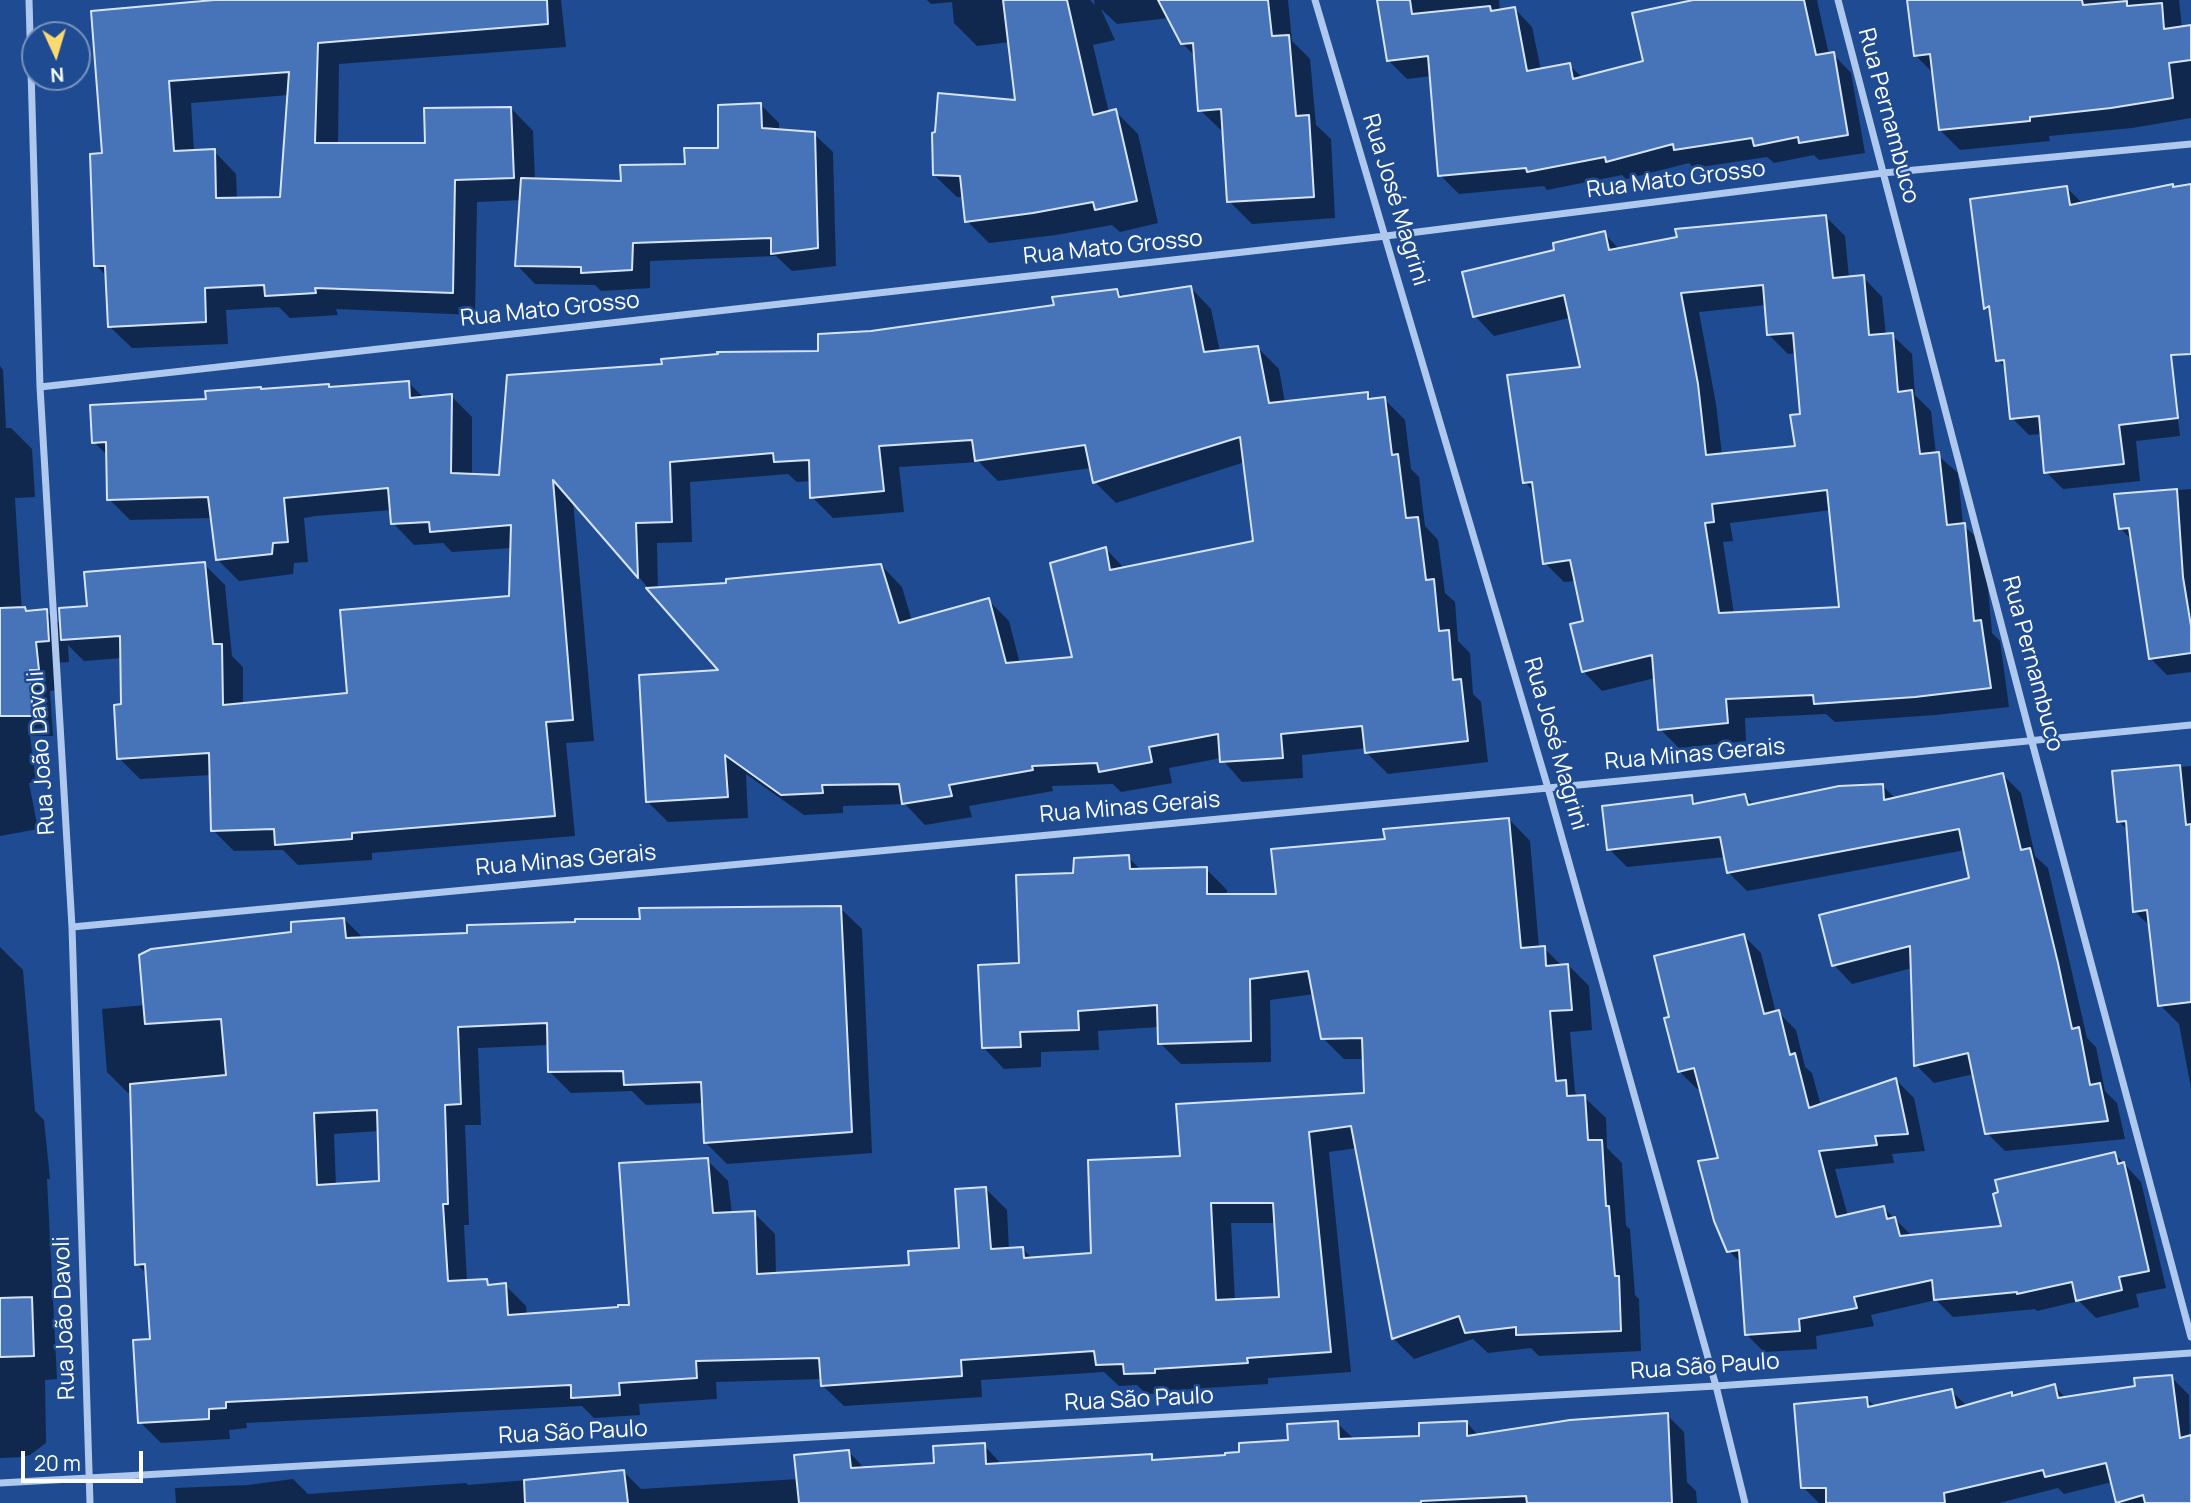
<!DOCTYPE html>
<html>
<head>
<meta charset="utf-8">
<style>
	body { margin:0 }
	#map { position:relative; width:2191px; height:1503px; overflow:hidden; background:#1e4b92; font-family:Manrope,sans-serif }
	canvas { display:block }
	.north { position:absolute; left:21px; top:21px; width:70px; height:70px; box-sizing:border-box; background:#1e4b92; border:2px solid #7893be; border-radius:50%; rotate:176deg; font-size:19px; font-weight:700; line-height:28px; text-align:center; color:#fff }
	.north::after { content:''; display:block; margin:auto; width:24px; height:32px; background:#fcda6f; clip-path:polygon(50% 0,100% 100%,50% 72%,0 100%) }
	.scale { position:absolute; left:21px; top:1451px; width:122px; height:32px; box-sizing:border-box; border:4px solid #fff; border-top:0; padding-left:9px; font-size:21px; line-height:24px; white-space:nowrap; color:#fff; -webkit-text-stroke:5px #1e4b92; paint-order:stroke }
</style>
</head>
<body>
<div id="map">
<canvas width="2191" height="1503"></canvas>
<div class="north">N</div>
<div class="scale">20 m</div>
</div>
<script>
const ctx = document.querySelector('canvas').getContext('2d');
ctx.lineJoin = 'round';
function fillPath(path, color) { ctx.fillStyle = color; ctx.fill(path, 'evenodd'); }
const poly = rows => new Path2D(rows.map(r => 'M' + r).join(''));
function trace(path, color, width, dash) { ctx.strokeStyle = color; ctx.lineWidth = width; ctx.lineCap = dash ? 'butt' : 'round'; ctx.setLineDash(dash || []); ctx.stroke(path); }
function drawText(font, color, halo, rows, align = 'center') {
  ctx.font = font + ' Manrope,sans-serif'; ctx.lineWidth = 5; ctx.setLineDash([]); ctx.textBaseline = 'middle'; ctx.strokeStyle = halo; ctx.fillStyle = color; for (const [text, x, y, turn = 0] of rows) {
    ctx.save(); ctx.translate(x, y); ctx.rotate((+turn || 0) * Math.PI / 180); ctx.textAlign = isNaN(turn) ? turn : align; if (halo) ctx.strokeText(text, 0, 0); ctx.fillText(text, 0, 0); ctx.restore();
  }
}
fillPath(poly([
	[197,0,561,0,566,47,339,64,338,145,427,145,511,108,533,131,535,180,623,183,687,165,720,150,761,105,779,123,779,131,814,134,833,152,836,266,792,271,776,256,650,261,650,288,601,291,595,285,535,284,517,265,522,200,477,202,475,315,336,309,338,315,290,318,279,307,226,310,228,344,132,348,109,326,107,277,96,265,104,155],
	[289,95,282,199,237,200,236,174,214,151,194,152,191,103],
	[927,0,1090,0,1095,5,1094,0,1288,0,1292,41,1310,59,1316,125,1331,139,1335,218,1252,224,1229,201,1224,133,1200,110,1195,56,1182,43,1169,18,1117,24,1101,9,1115,40,1093,45,1109,113,1115,111,1138,134,1158,223,1120,232,1112,225,1056,235,989,243,967,221,964,197,957,197,934,175,1017,102,1010,42,977,46,954,23,952,2,931,4],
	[1379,0,1499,0,1500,11,1514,8,1532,27,1541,70,1569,65,1583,78,1645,62,1701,0,1817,0,1829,55,1833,54,1851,73,1865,153,1819,160,1814,155,1774,163,1767,157,1694,168,1689,163,1626,179,1622,175,1547,190,1544,186,1459,194,1440,175,1432,76,1407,79,1388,60],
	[1910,0,2179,0,2182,28,2191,27,2191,118,2132,128,2049,136,2050,141,1960,150,1940,130,1934,74,1915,55],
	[2191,185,2191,350,2170,354,2180,436,2136,441,2140,481,2063,489,2046,472,2042,434,2029,435,2012,418,2007,369,1998,360,1992,314,1986,308,2067,188,2083,204,2172,186,2174,188],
	[1825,216,1845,236,1849,278,1863,277,1882,297,1886,336,1892,335,1912,354,1915,395,1931,411,1936,454,1958,473,1963,525,1984,544,1992,633,2000,641,2009,707,1935,715,1835,722,1826,714,1745,718,1746,741,1679,748,1660,729,1655,678,1602,691,1583,671,1585,622,1576,581,1564,582,1545,563,1535,493,1525,482,1582,369,1569,318,1494,336,1475,316,1557,252,1604,233,1620,250],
	[1766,305,1769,335,1788,354,1797,353,1802,415,1796,447,1722,455,1716,404,1699,312],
	[1831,510,1841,609,1734,614,1723,542,1733,541,1730,523],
	[1190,287,1211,309,1220,352,1258,348,1279,369,1285,403,1367,394,1374,400,1384,399,1405,420,1411,469,1419,477,1425,526,1438,540,1445,593,1455,602,1458,641,1470,653,1473,694,1481,702,1488,762,1388,774,1367,753,1367,748,1302,755,1303,778,1242,782,1221,758,1169,768,1172,783,1121,792,1113,784,1052,786,1053,791,969,806,972,817,925,825,905,804,843,806,843,813,804,815,746,774,748,818,668,822,647,801,721,672,573,501,594,741,566,743,575,836,372,853,372,860,298,865,283,850,234,851,213,830,211,775,140,779,119,758,123,706,122,658,84,661,68,645,69,662,56,663,59,690,50,691,53,736,30,736,36,782,29,783,38,829,0,836,0,366,3,370,6,428,11,428,32,449,35,497,15,498,22,613,46,611,62,626,89,608,204,564,225,585,232,656,243,667,243,705,349,695,511,598,512,548,452,552,443,543,414,545,393,523,392,510,315,516,304,518,308,562,294,563,293,574,239,581,218,560,212,518,130,520,109,499,108,456,94,442,208,400,262,390,329,386,331,388,408,382,424,398,451,396,472,417,472,476,501,477,871,333,1056,306,1117,291,1125,298],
	[979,462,998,481,1091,468,1095,482,1116,503,1245,462,1255,542,1125,569,1106,549,1074,658,1020,664,1009,621,988,600,912,621,902,587,881,565,728,584,658,589,657,543,692,542,690,482,788,474,797,482,811,481,812,497,833,518,904,512,899,467],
	[2191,489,2191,672,2167,675,2150,658,2133,541,2120,528,2116,495],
	[2191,766,2191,1088,2179,1024,2160,1005,2151,927,2134,911,2129,831,2118,821,2114,773],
	[2003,775,2021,793,2035,856,2048,868,2087,1038,2096,1047,2105,1091,2117,1103,2125,1139,2005,1151,1987,1133,1974,1074,1934,1083,1916,1065,1912,968,1852,984,1834,965,1971,880,1965,850,1747,891,1728,872,1725,857,1627,867,1609,849,1691,797,1698,805,1745,796,1755,806,1883,786,1896,799],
	[1509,819,1530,841,1539,948,1544,948,1562,966,1568,965,1589,986,1592,1030,1570,1032,1575,1092,1580,1097,1584,1097,1606,1118,1607,1148,1622,1163,1626,1226,1630,1229,1635,1295,1639,1299,1641,1351,1539,1356,1531,1348,1488,1353,1473,1339,1414,1359,1393,1338,1357,1148,1329,1152,1351,1372,1268,1378,1268,1384,1175,1390,1175,1393,1146,1394,1137,1385,1119,1386,1104,1372,981,1380,982,1397,844,1406,822,1385,822,1379,716,1382,717,1399,639,1404,640,1415,594,1418,582,1406,246,1423,247,1428,229,1430,230,1439,161,1443,140,1422,152,1341,147,1274,137,1264,132,1092,128,1093,107,1072,102,1009,145,1005,293,933,344,919,364,939,469,935,642,920,840,908,862,929,872,1153,727,1164,706,1143,704,1103,646,1105,632,1091,571,1093,550,1072,549,1045,478,1048,481,1125,465,1125,469,1225,464,1225,467,1282,487,1281,492,1286,505,1285,526,1306,527,1316,631,1306,707,1160,728,1181,732,1214,754,1213,775,1234,776,1275,910,1267,961,1250,986,1189,1007,1210,1009,1250,1023,1249,1033,1259,1093,1255,1182,1158,1366,1094,1364,1059,1344,1059,1323,1038,1314,994,1270,1000,1271,1062,1181,1064,1160,1043,1159,1027,1098,1031,1099,1050,1041,1052,1041,1067,1004,1069,983,1047,1021,965,1074,875,1128,857,1142,871,1206,869,1227,890,1227,896,1278,895,1387,840],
	[379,1131,381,1183,336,1186,334,1134],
	[1231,1223,1276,1223,1281,1299,1235,1301],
	[1743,935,1761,953,1776,1013,1778,1012,1796,1030,1805,1067,1812,1073,1821,1106,1896,1080,1914,1098,1925,1151,1892,1154,1894,1163,1835,1169,1848,1216,1884,1208,1913,1237,2003,1228,2115,1154,2141,1182,2166,1288,2136,1294,2139,1307,2096,1318,2079,1301,2037,1311,2035,1309,1953,1317,1936,1300,1871,1315,1874,1326,1816,1336,1817,1349,1764,1352,1746,1334,1741,1263,1729,1251,1720,1160,1701,1089,1697,1089,1680,1072,1671,1018],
	[0,947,23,970,35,1111,44,1120,50,1179,47,1179,57,1379,45,1380,46,1443,30,1455,22,1457,0,1458],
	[2171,1377,2189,1395,2191,1503,2118,1503,2112,1482,2064,1494,2058,1488,1999,1503,1819,1503,1803,1487,1867,1399,1876,1407,1951,1391,1967,1406,2011,1394,2014,1397,2054,1386,2066,1398,2137,1387],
	[1667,1415,1684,1432,1687,1482,1696,1491,1697,1503,176,1503,175,1488,248,1485,293,1479,308,1494,466,1483,468,1485,624,1472,641,1489,798,1479,849,1452,865,1469,936,1464,984,1445,1002,1465,1151,1456,1156,1461,1241,1453,1290,1442,1337,1423,1355,1440,1421,1438,1466,1422,1479,1436]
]), '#0007');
const building = poly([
	[214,0,547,0,548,24,318,43,315,143,425,143,424,108,511,107,514,178,455,180,453,293,315,288,316,293,265,296,264,285,205,288,206,322,108,327,105,266,94,266,90,154,102,153,91,11,214,0],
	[289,72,280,197,216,198,215,149,174,151,169,81,289,72],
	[1003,0,1067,0,1093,115,1116,109,1137,201,1095,210,1093,202,1033,213,965,222,960,176,933,175,932,133,935,132,938,93,1015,100,1003,0],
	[1158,0,1268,0,1272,36,1289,35,1296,116,1309,115,1314,197,1227,202,1221,109,1198,111,1193,43,1181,44,1158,0],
	[1377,0,1410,0,1412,14,1490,6,1491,11,1515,7,1527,71,1570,63,1573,79,1643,61,1632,13,1693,0,1804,0,1816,55,1834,52,1848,135,1799,143,1798,137,1754,146,1752,138,1674,150,1673,144,1606,162,1605,157,1527,172,1526,168,1438,176,1428,56,1387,61,1377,0],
	[1907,0,2082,0,2083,5,2127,1,2127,6,2162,3,2164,29,2191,25,2191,60,2169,63,2173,98,2111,108,2030,117,2030,121,1939,130,1930,54,1914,56,1907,0],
	[761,103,762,128,815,132,818,248,771,254,771,238,633,243,632,270,581,273,581,267,515,266,521,178,621,181,620,165,685,164,684,148,718,148,718,105,761,103],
	[2173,184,2173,187,2191,184,2191,354,2171,355,2178,418,2119,425,2124,464,2044,473,2039,416,2010,419,2004,360,1996,361,1989,306,1984,309,1970,199,2067,186,2070,205,2173,184],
	[1826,215,1833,278,1864,275,1869,335,1893,333,1898,392,1912,390,1920,454,1939,452,1947,525,1965,523,1974,621,1981,620,1991,688,1915,697,1814,704,1813,695,1726,699,1728,723,1658,730,1652,655,1582,672,1570,624,1583,621,1570,560,1543,564,1532,482,1523,483,1507,375,1580,367,1564,295,1473,317,1462,272,1554,250,1553,243,1605,231,1609,250,1677,237,1675,229,1826,215],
	[1763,285,1767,335,1793,333,1800,414,1790,415,1795,446,1706,455,1698,384,1681,293,1763,285],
	[1827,490,1839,607,1719,613,1705,523,1714,522,1712,504,1827,490],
	[1191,286,1204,352,1258,346,1269,403,1368,392,1368,399,1385,397,1392,455,1398,454,1406,518,1418,517,1426,580,1434,579,1439,631,1449,630,1453,680,1461,679,1468,741,1365,753,1362,726,1281,734,1283,758,1220,762,1218,734,1149,747,1152,762,1099,772,1097,763,1032,766,1033,770,949,785,952,796,902,804,899,784,822,785,823,793,781,795,725,755,728,797,646,802,639,675,718,670,646,588,726,583,726,579,881,564,899,623,989,598,1006,663,1072,657,1050,563,1106,547,1110,570,1253,541,1240,437,1093,483,1085,445,975,461,972,440,879,446,884,491,810,498,809,460,774,462,773,453,670,462,672,522,636,523,638,578,553,480,573,720,546,722,555,816,352,833,352,839,275,845,274,829,211,831,209,753,117,759,114,705,121,704,120,636,61,640,59,608,87,606,84,572,205,562,213,644,222,644,223,705,347,693,340,610,509,596,511,525,430,532,429,522,391,524,388,488,284,498,288,542,273,543,272,554,216,560,208,497,107,500,106,442,92,443,90,405,206,399,205,391,261,387,261,389,329,384,329,387,409,381,410,398,452,394,451,473,499,475,507,375,662,364,661,359,718,354,717,352,818,351,818,334,871,331,1054,305,1052,297,1117,289,1119,297,1191,286],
	[2177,489,2183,577,2191,626,2191,653,2149,659,2129,528,2119,529,2114,494,2177,489],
	[25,607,26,611,47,609,49,641,36,642,39,670,30,670,33,716,0,716,0,608,25,607],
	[2180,765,2186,825,2191,824,2191,1002,2158,1006,2147,910,2133,912,2126,821,2117,822,2112,771,2180,765],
	[2003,773,2021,850,2030,848,2058,963,2072,1029,2079,1027,2090,1085,2100,1083,2108,1121,1985,1134,1968,1053,1914,1066,1910,946,1832,966,1819,915,1969,878,1959,829,1727,873,1720,837,1607,850,1602,806,1692,795,1693,804,1745,794,1748,805,1839,786,1883,784,1884,800,2003,773],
	[1509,818,1521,948,1545,946,1546,966,1568,964,1572,1010,1550,1011,1556,1081,1566,1080,1567,1096,1585,1095,1588,1140,1602,1140,1606,1206,1609,1206,1615,1276,1619,1276,1621,1331,1516,1335,1516,1327,1465,1333,1459,1316,1392,1339,1351,1126,1309,1132,1331,1352,1247,1358,1248,1363,1155,1369,1155,1373,1124,1374,1123,1364,1096,1365,1094,1351,961,1360,962,1376,821,1386,819,1358,696,1361,697,1378,619,1383,620,1395,571,1398,571,1385,226,1402,226,1408,209,1409,209,1419,138,1423,133,1340,150,1339,145,1264,135,1265,130,1084,226,1075,221,1019,145,1024,139,955,151,949,291,932,291,922,344,918,346,938,467,933,467,925,575,922,575,919,640,919,639,908,841,906,852,1132,704,1143,701,1082,624,1085,623,1071,548,1072,547,1023,458,1027,461,1104,445,1105,448,1204,443,1204,448,1281,487,1279,488,1285,506,1283,508,1315,618,1307,618,1305,629,1305,619,1163,708,1158,713,1213,755,1211,757,1274,909,1265,908,1251,959,1248,955,1189,986,1187,991,1249,1023,1247,1024,1258,1091,1253,1088,1160,1180,1156,1176,1104,1364,1093,1362,1038,1321,1039,1308,971,1250,979,1251,1041,1158,1044,1157,1005,1078,1011,1079,1030,1020,1032,1021,1047,982,1048,978,965,1019,963,1016,875,1073,873,1074,858,1129,855,1130,869,1207,867,1207,894,1276,894,1271,849,1385,839,1383,829,1509,818],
	[377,1110,379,1181,317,1185,314,1113,377,1110],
	[1211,1203,1273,1203,1279,1297,1216,1300,1211,1203],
	[1744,934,1764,1014,1779,1010,1790,1055,1795,1053,1809,1108,1896,1078,1908,1134,1875,1136,1877,1145,1819,1151,1836,1217,1884,1206,1887,1219,1895,1217,1900,1236,2001,1226,1993,1194,1998,1192,1995,1180,2115,1152,2118,1164,2124,1162,2149,1271,2119,1277,2122,1290,2076,1301,2072,1282,2017,1294,2017,1292,1934,1300,1932,1280,1854,1297,1857,1308,1799,1319,1800,1331,1745,1335,1739,1250,1727,1252,1714,1221,1698,1161,1718,1158,1694,1068,1678,1072,1664,1018,1669,1017,1654,956,1744,934],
	[32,1297,34,1356,0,1357,0,1298,32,1297],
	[2172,1375,2180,1438,2191,1435,2191,1503,2145,1503,2143,1495,2116,1503,2106,1463,2045,1477,2043,1470,1944,1493,1945,1503,1826,1503,1826,1488,1801,1488,1794,1404,1867,1397,1868,1407,1952,1389,1956,1408,2012,1392,2012,1396,2055,1384,2058,1398,2135,1386,2134,1378,2172,1375],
	[1668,1413,1672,1503,1527,1503,1526,1496,1421,1501,1421,1503,799,1503,794,1455,849,1450,851,1468,934,1463,933,1446,985,1443,986,1464,1152,1454,1152,1460,1225,1455,1225,1453,1239,1452,1239,1443,1288,1440,1287,1424,1338,1421,1339,1439,1419,1436,1419,1423,1467,1421,1467,1436,1570,1420,1668,1413],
	[624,1470,628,1503,525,1503,524,1480,624,1470]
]);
fillPath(building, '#4774b9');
trace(building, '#d5e4fa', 2);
trace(poly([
	[29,0,40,387,72,927,90,1503],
	[1315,0,1548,788,1716,1386,1745,1503],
	[1838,0,2032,742,2191,1337],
	[40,387,1386,236,1883,173,2191,144],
	[72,927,1548,788,2191,725],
	[0,1483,1716,1386,2191,1353]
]), '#afc8ee', 7);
drawText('23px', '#fff', '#1e4b92', [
	["Rua Pernambuco",1888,116,75],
	["Rua Mato Grosso",1676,180,-7],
	["Rua José Magrini",1395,200,73],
	["Rua Mato Grosso",1113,248,-6],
	["Rua Mato Grosso",550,310,-6],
	["Rua Pernambuco",2032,664,75],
	["Rua José Magrini",1555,744,74],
	["Rua João Davoli",42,753,-94],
	["Rua Minas Gerais",1695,755,-5],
	["Rua Minas Gerais",1130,808,-5],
	["Rua Minas Gerais",566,861,-5],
	["Rua João Davoli",65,1318,-92],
	["Rua São Paulo",1705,1367,-4],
	["Rua São Paulo",1139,1400,-3],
	["Rua São Paulo",573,1433,-3]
]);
</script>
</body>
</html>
